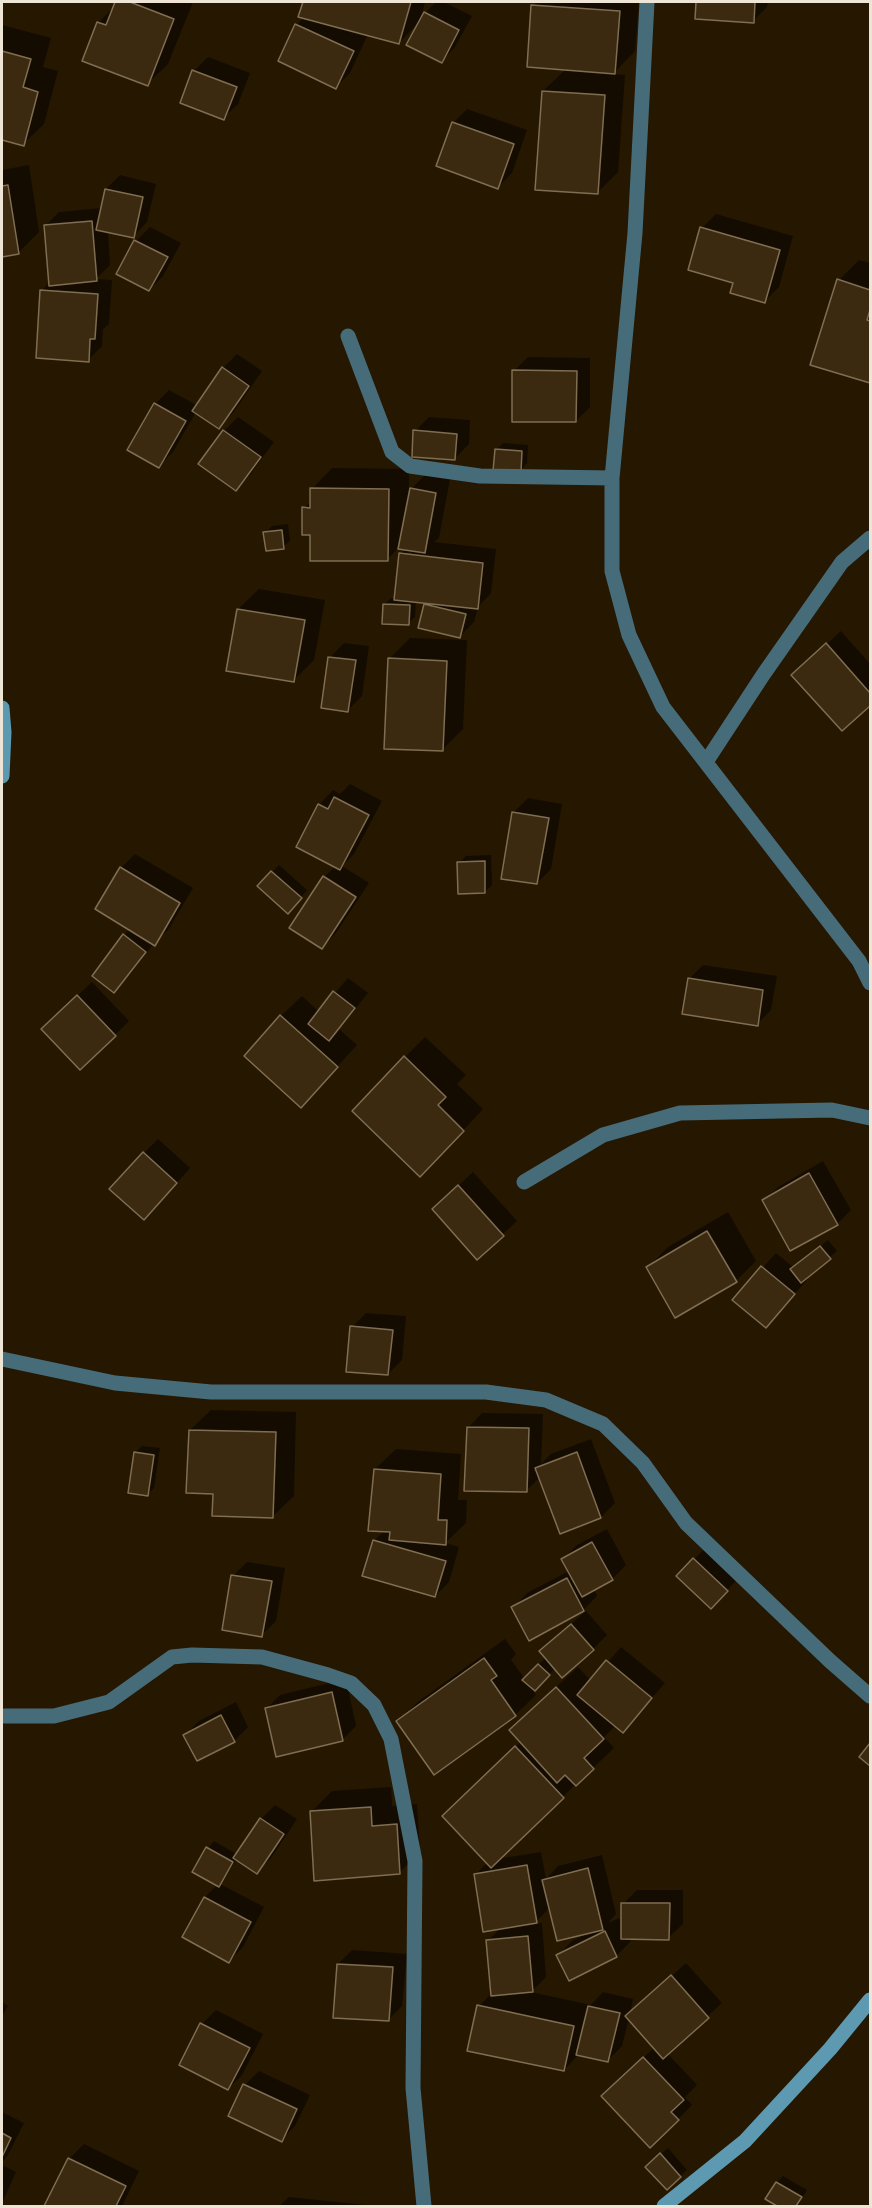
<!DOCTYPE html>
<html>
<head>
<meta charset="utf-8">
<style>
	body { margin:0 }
	#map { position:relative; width:872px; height:2208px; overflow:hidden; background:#261700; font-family:"Alegreya Sans",sans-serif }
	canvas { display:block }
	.frame { position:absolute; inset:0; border:3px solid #efe5d6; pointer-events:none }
</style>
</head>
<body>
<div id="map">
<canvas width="872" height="2208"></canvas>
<div class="frame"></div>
</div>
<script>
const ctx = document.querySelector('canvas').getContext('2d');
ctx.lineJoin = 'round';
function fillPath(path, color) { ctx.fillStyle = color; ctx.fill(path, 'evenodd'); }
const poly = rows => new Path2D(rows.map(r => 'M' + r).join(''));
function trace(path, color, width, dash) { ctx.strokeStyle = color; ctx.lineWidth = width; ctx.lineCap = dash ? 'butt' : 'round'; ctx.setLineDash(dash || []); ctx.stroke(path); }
fillPath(poly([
	[116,2,193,2,168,64,147,84,84,60,99,22,115,6],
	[304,2,425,2,421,17,436,2,444,2,472,16,455,47,441,62,419,22,399,43,368,34,350,73,336,87,297,25,304,17,300,16],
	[537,2,639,2,635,51,613,74,625,75,618,172,597,193,543,91,566,69,533,5],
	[698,2,768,2,767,7,753,21,697,17],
	[2,25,51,38,43,67,58,71,44,124,23,144,2,139],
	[208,57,250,73,238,104,223,118,181,102,194,71],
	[467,109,527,130,512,173,498,187,453,123],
	[29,165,39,232,18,253,2,255,2,170],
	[120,175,156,184,147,222,133,237,108,231,110,265,96,279,112,280,109,324,103,329,102,346,88,360,41,291,50,282,45,226,59,212,102,208,106,189],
	[716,214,793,236,779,287,765,301,735,282,702,228],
	[150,227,181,243,163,276,149,290,136,241],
	[859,260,870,263,870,382,812,364,839,280],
	[237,354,262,371,233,413,219,427,196,412,173,452,159,466,129,450,155,404,169,390,198,406,223,368],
	[528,357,590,358,590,407,576,421,514,371],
	[238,417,274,442,250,475,236,489,200,463,224,431],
	[429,417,470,420,469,444,455,458,415,431],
	[503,443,528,445,527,463,521,470,496,450],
	[332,468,409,469,409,491,425,475,450,479,439,538,434,542,496,549,491,593,478,607,474,622,460,636,425,605,428,602,416,601,415,617,408,623,384,605,391,598,395,598,400,554,406,548,399,547,388,559,311,533,304,508,312,500,312,489],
	[288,524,290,541,283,547,265,533,272,526],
	[259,589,325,600,314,660,294,680,238,609],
	[841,631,870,664,870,704,842,729,807,662],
	[410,638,467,640,463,729,442,750,390,658],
	[344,643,369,646,362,696,348,710,330,657],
	[350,784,382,801,354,854,342,866,369,883,336,933,322,947,324,877,336,866,298,846,319,805,333,790,340,794],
	[528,798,562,804,551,869,537,883,514,812],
	[135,854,193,888,168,930,154,943,128,977,114,991,124,935,130,929,97,909,121,868],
	[491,855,492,885,485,892,459,863,466,856],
	[279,865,307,890,295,905,259,886],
	[703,965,777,976,771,1010,757,1024,689,979],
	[348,978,368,993,339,1029,357,1045,301,1106,281,1016,302,996,319,1012],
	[92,982,129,1021,115,1035,57,1015],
	[425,1037,466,1075,457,1084,483,1109,441,1154,405,1057],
	[158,1139,190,1168,158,1204,144,1153],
	[823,1161,851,1210,837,1224,764,1201,778,1187],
	[473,1172,517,1221,477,1258,448,1195],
	[728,1212,756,1261,736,1281,648,1267,668,1247],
	[828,1240,837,1251,806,1277,808,1279,766,1326,734,1300,776,1253,794,1268],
	[366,1313,406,1316,402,1360,388,1374,352,1327],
	[211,1410,296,1412,294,1496,273,1516,190,1430],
	[482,1413,543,1414,541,1464,551,1454,591,1439,615,1503,601,1517,540,1477,526,1491,468,1428],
	[142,1446,160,1448,154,1488,147,1495,135,1453],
	[396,1449,461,1454,458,1500,467,1500,466,1523,445,1543,459,1547,449,1582,435,1596,374,1541,384,1531,375,1469],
	[607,1529,626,1565,612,1579,594,1589,597,1596,583,1610,529,1639,513,1608,527,1593,569,1571,563,1559,577,1545],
	[708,1545,741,1576,710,1607,678,1576],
	[247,1562,285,1568,276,1621,262,1635,233,1576],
	[586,1611,607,1635,593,1649,555,1668,533,1691,536,1695,515,1715,398,1721,419,1701,505,1639,516,1654,511,1660,525,1679,546,1657,555,1638],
	[621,1647,665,1683,623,1731,616,1725,604,1737,614,1748,497,1859,541,1852,546,1879,558,1866,602,1855,616,1914,608,1923,619,1918,623,1925,623,1904,637,1890,683,1890,683,1924,668,1938,629,1938,631,1941,617,1955,570,1979,558,1955,572,1941,585,1934,550,1907,534,1924,542,1923,546,1977,531,1992,591,2005,603,1992,633,1999,630,2014,686,1963,722,2003,667,2053,697,2085,685,2097,692,2105,678,2119,617,2082,655,2047,629,2018,622,2046,608,2060,579,2054,564,2070,479,2006,492,1993,488,1941,501,1927,475,1875,488,1862,464,1796,521,1742,531,1710,578,1667,591,1681],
	[346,1679,356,1726,342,1740,266,1709,280,1695],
	[236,1702,248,1727,234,1741,185,1735,199,1721],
	[391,1787,392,1806,417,1804,420,1852,399,1873,311,1812,332,1791],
	[275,1805,297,1819,271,1858,257,1872,237,1859,220,1884,264,1907,243,1947,229,1961,205,1897,217,1885,208,1848,214,1841,238,1855,261,1819],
	[352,1950,407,1954,402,2006,388,2020,338,1964],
	[2,2002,8,2006,2,2016],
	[216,2010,263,2034,242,2075,228,2089,202,2024],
	[259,2071,310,2095,295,2126,281,2140,245,2085],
	[2,2112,24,2123,8,2155,2,2162],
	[84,2144,139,2171,122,2206,46,2206,70,2158],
	[668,2148,687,2170,667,2188,654,2160],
	[2,2165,16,2172,2,2203],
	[783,2176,807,2190,798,2206,780,2206,767,2199,777,2182],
	[289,2197,375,2206,279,2206]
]), '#0007');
const building = poly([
	[115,2,130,2,174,19,148,86,82,61,97,22,106,25,115,2],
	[303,2,411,2,399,44,298,17,303,2],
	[696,2,755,2,754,23,695,19,696,2],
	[531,5,620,11,615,74,527,67,531,5],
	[424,12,459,30,442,63,406,45,424,12],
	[295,24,354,51,336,89,278,61,295,24],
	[2,51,31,59,23,87,38,92,24,146,2,140,2,51],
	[192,70,237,87,224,120,180,103,192,70],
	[542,91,605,95,598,194,535,190,542,91],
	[452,122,514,144,498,189,436,166,452,122],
	[8,185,19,254,2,257,2,186,8,185],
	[105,189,143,197,134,238,96,230,105,189],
	[92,221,97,281,49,286,44,225,92,221],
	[700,227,780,250,765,303,730,293,733,283,688,270,700,227],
	[134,240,168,257,149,291,116,274,134,240],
	[837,279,870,290,870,310,867,320,870,321,870,383,810,365,837,279],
	[40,290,98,294,95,339,90,339,89,362,36,358,40,290],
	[222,367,249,386,219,429,192,411,222,367],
	[512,370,577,371,576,422,512,422,512,370],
	[154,403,186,421,159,468,127,450,154,403],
	[223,430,261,457,236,491,198,464,223,430],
	[413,430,457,434,455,460,412,457,413,430],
	[495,449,522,451,521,472,493,471,495,449],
	[310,488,389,489,388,561,310,561,310,535,302,535,302,507,310,508,310,488],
	[410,488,436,493,425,553,398,549,410,488],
	[282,530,284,549,266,551,263,532,282,530],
	[399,553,483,563,478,609,394,600,399,553],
	[383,604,410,605,409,625,382,624,383,604],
	[424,604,466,614,460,638,418,628,424,604],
	[237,609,305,620,294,682,226,671,237,609],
	[826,643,870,693,870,706,842,731,791,675,826,643],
	[328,657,356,660,348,712,321,708,328,657],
	[388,658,447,661,443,751,384,749,388,658],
	[334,797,369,815,340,870,296,847,318,804,328,809,334,797],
	[512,812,549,818,537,884,501,879,512,812],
	[485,861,485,893,458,894,457,862,485,861],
	[120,867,180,903,155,946,95,909,120,867],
	[271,871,302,898,288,914,257,886,271,871],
	[323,876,356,897,322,949,289,928,323,876],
	[123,934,146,952,114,993,92,976,123,934],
	[688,978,763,990,758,1026,682,1014,688,978],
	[333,991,355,1008,329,1041,308,1024,333,991],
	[77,995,116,1036,80,1070,41,1029,77,995],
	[280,1015,338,1067,301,1108,244,1056,280,1015],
	[404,1056,446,1097,438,1105,464,1131,420,1177,352,1111,404,1056],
	[143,1152,177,1183,144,1220,109,1189,143,1152],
	[809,1173,838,1225,790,1251,762,1200,809,1173],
	[458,1185,504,1236,477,1260,432,1209,458,1185],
	[707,1231,737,1282,675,1318,646,1267,707,1231],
	[820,1246,831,1259,801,1283,790,1269,820,1246],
	[761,1266,795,1294,766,1328,732,1300,761,1266],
	[350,1326,393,1330,388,1375,346,1372,350,1326],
	[467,1427,529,1428,527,1492,464,1491,467,1427],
	[189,1430,276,1432,273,1518,212,1516,213,1494,186,1493,189,1430],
	[134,1452,154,1455,148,1496,128,1493,134,1452],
	[577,1452,601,1518,560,1534,535,1468,577,1452],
	[374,1469,441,1474,438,1520,447,1520,446,1545,389,1540,390,1532,368,1531,374,1469],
	[373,1540,446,1561,435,1597,362,1576,373,1540],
	[592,1542,613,1580,582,1597,561,1559,592,1542],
	[693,1558,728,1591,711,1609,676,1576,693,1558],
	[231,1575,272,1581,262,1637,222,1630,231,1575],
	[567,1578,584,1611,529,1641,511,1607,567,1578],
	[571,1624,594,1650,562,1678,539,1651,571,1624],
	[484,1658,497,1676,491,1680,516,1716,434,1775,396,1721,484,1658],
	[606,1660,652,1698,623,1733,577,1695,606,1660],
	[538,1664,550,1675,535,1691,522,1680,538,1664],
	[556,1687,604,1739,584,1758,594,1769,576,1786,565,1775,557,1783,509,1730,556,1687],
	[332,1692,343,1741,276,1757,265,1708,332,1692],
	[221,1715,235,1742,197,1761,183,1735,221,1715],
	[870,1743,870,1766,859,1757,870,1743],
	[515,1746,564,1798,491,1868,442,1816,515,1746],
	[371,1807,372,1826,397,1824,400,1874,314,1881,310,1811,371,1807],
	[260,1818,284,1834,257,1874,233,1858,260,1818],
	[206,1847,233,1862,219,1887,192,1872,206,1847],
	[527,1865,537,1923,483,1932,474,1874,527,1865],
	[588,1868,603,1930,557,1941,542,1880,588,1868],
	[204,1897,251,1922,229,1963,182,1937,204,1897],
	[621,1903,670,1903,669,1940,621,1939,621,1903],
	[605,1931,617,1957,569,1981,556,1955,605,1931],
	[528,1936,533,1992,491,1996,486,1940,528,1936],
	[337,1964,393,1967,389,2021,333,2018,337,1964],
	[671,1975,709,2018,663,2059,625,2016,671,1975],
	[477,2005,574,2026,564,2071,467,2051,477,2005],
	[588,2006,620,2013,608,2062,576,2055,588,2006],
	[200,2023,250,2048,228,2090,179,2065,200,2023],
	[643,2057,684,2100,671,2112,679,2120,650,2148,601,2096,643,2057],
	[243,2084,297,2109,282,2142,228,2116,243,2084],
	[2,2133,11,2138,2,2157,2,2133],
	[660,2153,681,2177,667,2190,645,2167,660,2153],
	[68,2158,126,2186,116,2206,44,2206,68,2158],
	[776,2182,802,2197,796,2206,777,2206,765,2199,776,2182]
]);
fillPath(building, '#3b2a10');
trace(building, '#806e52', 1.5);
trace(poly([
	[647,2,635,233,612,478,612,571,629,635,663,707,859,961,870,983],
	[348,336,392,452,410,466,480,476,612,478],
	[706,762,763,675,842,562,870,538],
	[524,1182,603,1135,680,1113,832,1110,870,1118],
	[2,1359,115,1383,211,1392,486,1392,546,1400,603,1424,643,1463,686,1523,830,1661,870,1696],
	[2,1716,54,1716,109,1702,172,1657,192,1655,262,1657,328,1675,351,1683,374,1705,391,1739,415,1861,413,2088,424,2206]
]), '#466c7a', 15);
trace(poly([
	[2,708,4,732,2,776],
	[664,2206,745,2141,830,2049,870,2000]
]), '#5d9ab1', 15);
</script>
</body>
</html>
